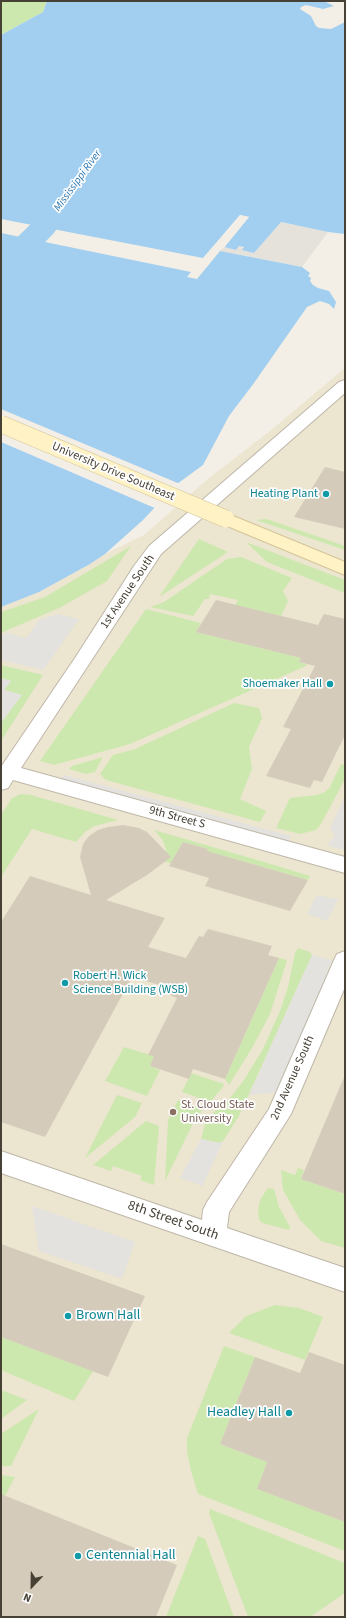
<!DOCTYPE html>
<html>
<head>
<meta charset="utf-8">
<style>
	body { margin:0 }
	#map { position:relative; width:346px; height:1618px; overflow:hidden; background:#f3efe6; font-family:"Source Sans 3",sans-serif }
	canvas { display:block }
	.frame { position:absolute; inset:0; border:2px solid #464035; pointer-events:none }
	.north { position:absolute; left:12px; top:1566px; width:40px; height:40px; -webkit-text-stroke:3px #fff; paint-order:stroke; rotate:202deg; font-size:11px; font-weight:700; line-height:16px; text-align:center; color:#464035 }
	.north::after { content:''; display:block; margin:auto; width:14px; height:18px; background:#464035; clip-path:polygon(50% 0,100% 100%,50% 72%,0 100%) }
</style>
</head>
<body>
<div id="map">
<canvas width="346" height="1618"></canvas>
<div class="frame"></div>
<div class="north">N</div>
</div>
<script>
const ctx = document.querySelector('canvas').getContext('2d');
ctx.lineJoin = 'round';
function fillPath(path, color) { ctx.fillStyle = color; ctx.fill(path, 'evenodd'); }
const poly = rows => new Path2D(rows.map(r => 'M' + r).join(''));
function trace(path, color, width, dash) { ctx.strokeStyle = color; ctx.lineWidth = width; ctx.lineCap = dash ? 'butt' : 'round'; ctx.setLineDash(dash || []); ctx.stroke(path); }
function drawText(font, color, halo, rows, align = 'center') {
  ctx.font = font + ' "Source Sans 3",sans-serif'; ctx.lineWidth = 3.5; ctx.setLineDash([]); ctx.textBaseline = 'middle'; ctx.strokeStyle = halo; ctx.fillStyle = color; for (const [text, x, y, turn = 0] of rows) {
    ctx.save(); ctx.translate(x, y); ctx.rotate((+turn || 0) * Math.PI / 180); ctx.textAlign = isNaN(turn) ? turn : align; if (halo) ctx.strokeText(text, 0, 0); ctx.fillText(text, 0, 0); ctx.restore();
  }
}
fillPath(poly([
	[281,222,328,232,302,267,220,251,224,247,236,250,239,246,254,253]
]), '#e5e1db');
fillPath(poly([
	[345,368,345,1617,1,1617,1,607,39,592,90,564,105,554,144,535,209,478,270,431]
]), '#ece5d0');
fillPath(poly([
	[1,1,47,1,43,12,1,35],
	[267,519,345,546,345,550,256,520],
	[199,539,228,552,159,597],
	[246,542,345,580,345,593,267,562],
	[131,546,107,581,61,607,1,633,1,612,45,597],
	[241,557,292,578,283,591,288,601,281,616,235,605,238,600,210,594,209,599,205,599,193,616,150,607,164,602,227,559],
	[146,609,201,623,196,632,301,658,299,662,308,665,130,744,54,765,40,761],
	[1,665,43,675,1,741,1,723,21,695,4,690,11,681,1,678],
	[234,703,259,708,262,718,249,747,252,769,240,799,266,811,260,822,106,780,100,774,113,755,135,749],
	[103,757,95,772,86,774,69,769,72,766],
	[341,764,345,765,345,779,321,824,316,830,300,834,276,828,290,798,317,795,325,792,330,787],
	[21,794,31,795,118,820,94,826,85,832,76,842,32,829,1,877,1,815,12,798],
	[154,830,261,861,310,876,308,880,224,856,200,864,208,849,183,842,175,857,176,865,163,861,166,849,162,839],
	[298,948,310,952,312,955,239,1116,223,1141,219,1143,201,1139,205,1124,223,1101,227,1102,244,1080,263,1049,280,1011,288,987,295,953],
	[279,958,287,960,270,1014,252,1048,229,1085,225,1079],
	[124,1047,154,1056,150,1066,160,1070,147,1096,105,1081],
	[191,1073,224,1084,223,1087,210,1102,182,1092],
	[117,1095,142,1103,135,1117,85,1158],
	[178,1100,203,1109,195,1119,165,1181,168,1120],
	[146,1121,159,1126,154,1185,140,1180,142,1176,113,1166,111,1171,93,1165],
	[298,1168,304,1170,301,1179,345,1194,345,1248,321,1241,300,1220,283,1190,281,1170,295,1175],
	[268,1188,274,1189,279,1207,290,1227,289,1230,262,1223,259,1219,258,1210,260,1200],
	[275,1305,299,1308,323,1317,305,1360,229,1333,246,1316],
	[1,1337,93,1371,74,1401,1,1370],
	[224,1346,255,1357,220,1444,245,1454,271,1451,257,1489,345,1522,345,1551,198,1494,191,1471,187,1452,187,1438],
	[1,1390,27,1400,1,1419],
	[39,1409,11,1466,1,1466,1,1434],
	[1,1475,15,1477,5,1496,1,1494],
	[210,1509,345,1563,345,1593,310,1617,248,1617,209,1513],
	[198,1536,205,1539,234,1617,166,1617]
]), '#cde8af');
fillPath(poly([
	[58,614,79,619,43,670,1,660,1,635,7,633,26,638,39,620],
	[1,678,11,681,4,690,22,695,1,723],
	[64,775,291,836,288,842,60,780],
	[345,796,345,850,328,846,330,841,334,837,334,834,330,828],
	[317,895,334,899,339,897,327,921,307,914],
	[312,955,332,960,282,1092,249,1095],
	[201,1139,219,1143,223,1141,202,1187,198,1184,180,1178],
	[32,1206,135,1242,122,1279,39,1251]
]), '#e4e2de');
fillPath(poly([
	[47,1,324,1,334,6,323,9,306,5,301,7,300,9,311,16,316,26,319,28,331,29,345,22,345,234,328,232,281,222,254,253,242,250,244,247,239,246,236,250,224,247,249,217,240,215,203,258,1,219,1,35,43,12],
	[1,233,191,272,187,277,197,279,220,251,302,267,310,273,308,276,311,278,310,281,313,285,318,288,329,291,336,302,334,309,329,304,320,301,307,307,254,383,229,416,203,465,177,484,143,520,105,554,90,564,39,592,1,607]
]), '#a2cff0');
fillPath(poly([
	[240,215,249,217,223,249,222,246,245,218,241,217,205,259,202,260],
	[1,409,180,484,157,509,1,442]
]), '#f3efe6');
fillPath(poly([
	[78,173,88,175,92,181,88,187,53,234,12,276,1,279,1,253,33,222,68,175,78,173]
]), '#a2cff0');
fillPath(poly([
	[325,467,345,472,345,529,294,517],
	[216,600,318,625,324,614,345,619,345,735,322,782,314,780,310,788,266,776,291,729,283,727,315,666,299,662,301,658,196,632],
	[123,825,139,828,147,832,171,857,147,875,106,900,165,918,148,947,186,958,199,936,203,937,208,929,272,946,268,955,279,958,225,1079,193,1069,189,1079,150,1066,154,1056,148,1055,177,998,170,995,173,989,132,977,45,1137,1,1122,1,922,30,876,91,895,80,857,83,844,89,836,98,830,108,827],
	[183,842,208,849,207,851,308,880,290,911,205,886,209,878,169,866],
	[345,1075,345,1194,301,1179],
	[1,1244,145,1296,108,1377,1,1337],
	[309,1352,345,1365,345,1522,257,1489,267,1462,220,1444,255,1357,300,1373],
	[1,1494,177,1565,156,1617,1,1617]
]), '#d5cbbb');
const street = poly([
	[345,380,345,393,161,554,21,768,345,857,345,873,13,780,8,788,1,790,1,767,75,658,134,566,149,546,339,382,345,380],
	[345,951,345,987,291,1114,229,1212,227,1228,345,1268,345,1292,1,1173,1,1151,202,1220,203,1210,207,1202,269,1109,334,960,337,954,345,951]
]);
const secondary = poly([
	[226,513,345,562,345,575,220,523,217,519,220,515,226,513]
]);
trace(street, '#beb7a9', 2);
trace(secondary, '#d3c496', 2);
fillPath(street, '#fff');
fillPath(secondary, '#fff2c5');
const secondaryBridge = poly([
	[1,424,226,519]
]);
trace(secondaryBridge, '#d3c496', 18, []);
trace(secondaryBridge, '#fff2c5', 17);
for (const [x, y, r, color] of [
	[326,494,4,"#0f9aa8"],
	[330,684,4,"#0f9aa8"],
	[65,983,4,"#0f9aa8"],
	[173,1112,4,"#8d6e63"],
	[68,1316,4,"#0f9aa8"],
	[289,1413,4,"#0f9aa8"],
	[78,1556,4,"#0f9aa8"]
]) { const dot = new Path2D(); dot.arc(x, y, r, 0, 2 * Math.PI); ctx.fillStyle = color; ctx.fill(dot); trace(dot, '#fff', 1.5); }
drawText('italic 11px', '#2e78b2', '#fff', [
	["Mississippi River",78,181,-54]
]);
drawText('12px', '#464035', '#fff', [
	["University Drive Southeast",113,472,23],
	["1st Avenue South",128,592,-56],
	["9th Street S",177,818,15],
	["2nd Avenue South",293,1078,-66]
]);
drawText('12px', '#0d838f', '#fff', [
	["Heating Plant",318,494],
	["Shoemaker Hall",322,684],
	["Robert H. Wick",73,976,"left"],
	["Science Building (WSB)",73,990,"left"]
], 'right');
drawText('12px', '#785e54', '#fff', [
	["St. Cloud State",181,1105],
	["University",181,1119]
], 'left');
drawText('14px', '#464035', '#fff', [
	["8th Street South",173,1221,19]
]);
drawText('14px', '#0d838f', '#fff', [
	["Brown Hall",76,1316],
	["Headley Hall",281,1413,"right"],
	["Centennial Hall",86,1556]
], 'left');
</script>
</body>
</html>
